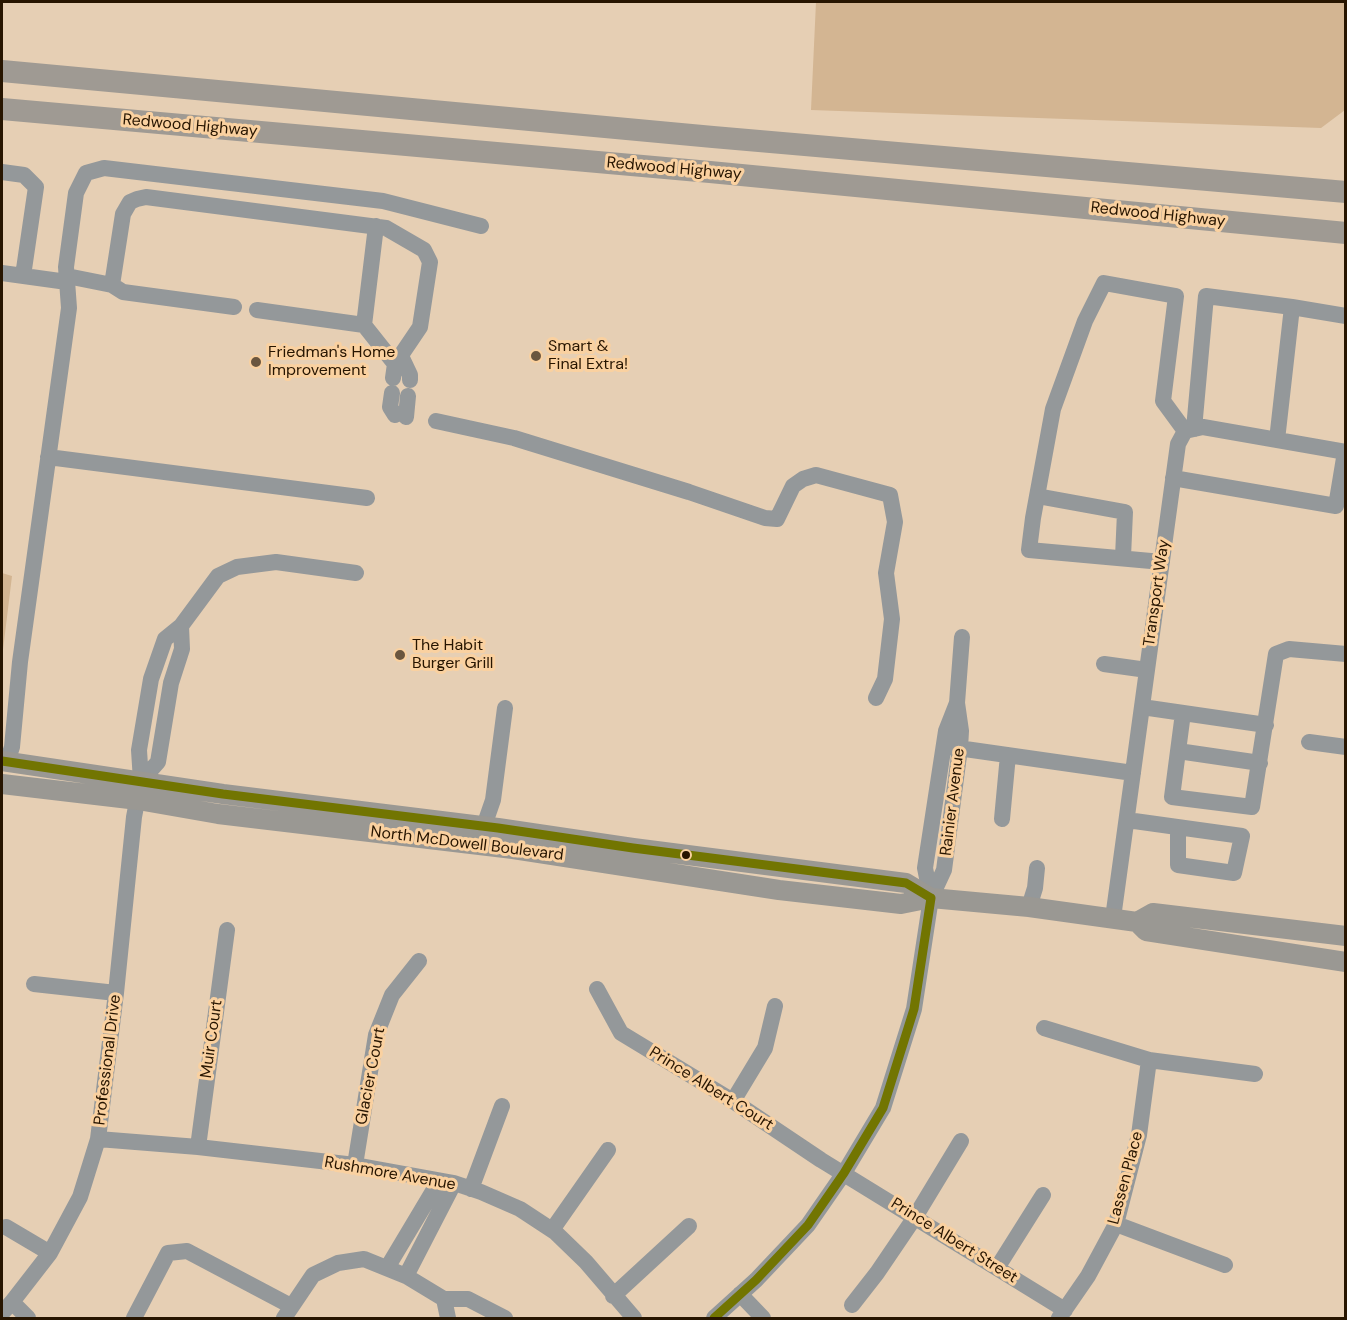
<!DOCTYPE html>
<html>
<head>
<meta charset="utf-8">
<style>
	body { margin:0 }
	#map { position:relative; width:1347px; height:1320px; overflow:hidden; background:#e6cfb4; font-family:"DM Sans",sans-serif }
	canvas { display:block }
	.frame { position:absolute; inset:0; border:3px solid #271500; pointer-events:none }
</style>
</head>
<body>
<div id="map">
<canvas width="1347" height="1320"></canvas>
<div class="frame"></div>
</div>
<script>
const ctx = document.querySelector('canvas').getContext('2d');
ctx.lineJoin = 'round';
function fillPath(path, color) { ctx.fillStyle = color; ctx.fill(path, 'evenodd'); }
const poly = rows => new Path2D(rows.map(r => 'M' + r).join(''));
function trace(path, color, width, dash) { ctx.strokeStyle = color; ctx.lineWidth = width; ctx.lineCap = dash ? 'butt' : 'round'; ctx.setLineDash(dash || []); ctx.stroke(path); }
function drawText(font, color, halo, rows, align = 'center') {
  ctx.font = font + ' "DM Sans",sans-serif'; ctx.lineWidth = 6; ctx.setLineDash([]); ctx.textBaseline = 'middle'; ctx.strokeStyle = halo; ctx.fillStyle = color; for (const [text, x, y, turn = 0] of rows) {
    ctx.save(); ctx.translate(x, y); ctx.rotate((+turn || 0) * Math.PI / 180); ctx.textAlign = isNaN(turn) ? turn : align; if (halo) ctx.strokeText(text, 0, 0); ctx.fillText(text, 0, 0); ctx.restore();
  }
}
fillPath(poly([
	[816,2,1345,2,1345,110,1321,128,811,110],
	[2,573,12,576,2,658]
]), '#d3b592');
trace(poly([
	[2,172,24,175,36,187,23,276],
	[2,273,67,282],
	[67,276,112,285,123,292,234,307],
	[112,285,123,214,130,202,137,199,146,197,386,228,424,250,430,262,420,327,395,364,393,378],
	[1292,307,1346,316],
	[257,310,364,325,395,364],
	[364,325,376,226],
	[401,356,410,375,410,380],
	[392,393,390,407,395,415],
	[406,417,408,396],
	[436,421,514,438,689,492,765,518,777,519,793,486,803,479,816,475,890,495,895,522,886,573,892,619,885,679,876,698],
	[1194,429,1206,296,1292,307,1277,440],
	[48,457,367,498],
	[1173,478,1336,506,1345,452],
	[1037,496,1125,512,1123,557],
	[1162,562,1029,550,1033,518,1053,409,1085,321,1104,283,1176,296,1163,401,1185,431],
	[1104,664,1147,670],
	[1142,707,1266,725],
	[1183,713,1172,797,1252,807,1276,654,1289,649,1346,654],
	[1309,742,1346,747],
	[951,747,1133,773],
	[1178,751,1260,763],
	[7,762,12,747,20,662,69,308,66,267,76,193,86,173,104,168,383,201,481,226],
	[141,781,158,762,171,683,182,649,181,626],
	[1002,819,1008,755],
	[1127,820,1242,836,1234,873,1178,865,1178,827],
	[484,826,493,800,505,708],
	[931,898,944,870,960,748,961,731,957,703,962,637],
	[1029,907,1035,888,1037,868],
	[1113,918,1178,444,1185,431,1203,427,1346,452],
	[34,984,116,993],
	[597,989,621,1033,733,1101,821,1160,1065,1310],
	[1044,1028,1149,1060,1255,1074],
	[733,1101,765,1048,775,1006],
	[98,1139,198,1147,355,1165,454,1183,481,1192,520,1209,555,1232,586,1262,634,1318],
	[198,1147,227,930],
	[355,1165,376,1035,392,995,419,961],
	[471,1189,502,1106],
	[1116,1224,1225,1265],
	[6,1227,50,1253],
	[552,1230,608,1150],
	[387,1268,439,1181],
	[997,1268,1043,1195],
	[406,1276,454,1183],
	[740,1294,763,1318],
	[613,1296,689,1226],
	[444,1299,468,1299,505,1318],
	[12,1302,28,1318],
	[852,1305,877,1273,915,1217,961,1141],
	[2,1313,12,1302,50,1253,80,1197,98,1139,116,993,134,817,141,781,139,750,151,679,165,639,181,626,218,576,237,567,276,562,356,573],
	[134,1318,168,1253,187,1251,291,1306],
	[284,1318,313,1275,338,1263,364,1259,406,1276,444,1299,448,1318],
	[714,1318,756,1280,808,1225,844,1173,883,1108,914,1009,931,898,925,868,946,731,957,703],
	[1059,1318,1088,1276,1116,1224,1139,1135,1149,1060]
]), '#94989a', 16);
trace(poly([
	[2,761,223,794,498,828,633,848,906,883,931,898],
	[2,784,138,800,218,814,513,849,779,890,901,904,931,898,1029,907,1137,922,1153,913,1346,936],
	[1137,922,1146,931,1346,962]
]), '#9a9893', 20);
trace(poly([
	[2,71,713,137,1346,192],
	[2,109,710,172,1346,233]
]), '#9f9a93', 22);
trace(poly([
	[2,761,223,794,498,828,633,848,906,883,931,898],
	[714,1318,756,1280,808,1225,844,1173,883,1108,914,1009,931,898]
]), '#727501', 9);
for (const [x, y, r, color] of [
	[536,356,6,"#6a563f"],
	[256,362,6,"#6a563f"],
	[400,655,6,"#6a563f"],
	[686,855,5,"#271500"]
]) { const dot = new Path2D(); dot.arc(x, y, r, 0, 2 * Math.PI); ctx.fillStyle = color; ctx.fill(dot); trace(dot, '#fad1a0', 2); }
drawText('16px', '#271500', '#fad1a0', [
	["Redwood Highway",190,126,5],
	["Redwood Highway",674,169,5],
	["Redwood Highway",1158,215,6],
	["Transport Way",1157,593,-82],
	["Rainier Avenue",953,802,-83],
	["North McDowell Boulevard",467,844,7],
	["Muir Court",212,1039,-82],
	["Professional Drive",108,1060,-83],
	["Glacier Court",371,1076,-79],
	["Prince Albert Court",711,1089,32],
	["Rushmore Avenue",390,1174,10],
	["Lassen Place",1126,1178,-75],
	["Prince Albert Street",954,1241,32]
]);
drawText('16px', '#271500', '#fad1a0', [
	["Smart &",548,347],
	["Final Extra!",548,365],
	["Friedman's Home",268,353],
	["Improvement",268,371],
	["The Habit",412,646],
	["Burger Grill",412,664]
], 'left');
</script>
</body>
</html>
